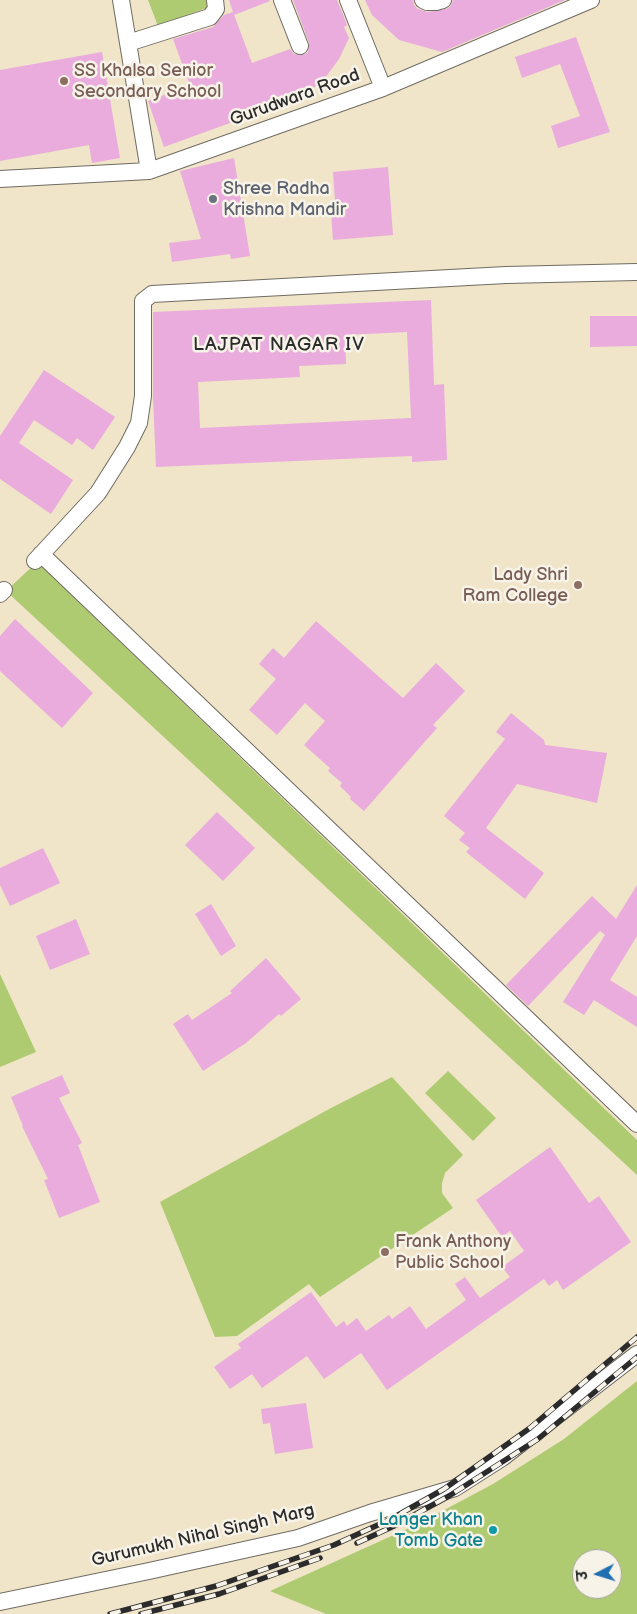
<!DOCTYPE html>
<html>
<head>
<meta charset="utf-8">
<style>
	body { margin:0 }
	#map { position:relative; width:637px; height:1614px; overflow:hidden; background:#f0e4c9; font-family:"Balsamiq Sans","Playpen Sans Deva",sans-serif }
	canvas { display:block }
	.north { position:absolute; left:572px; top:1549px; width:50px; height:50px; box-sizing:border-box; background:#f7f3e8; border:1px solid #a5a39c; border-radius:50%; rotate:265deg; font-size:14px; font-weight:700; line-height:20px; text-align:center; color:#2b2b2b }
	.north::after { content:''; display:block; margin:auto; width:18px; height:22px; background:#1f6fb2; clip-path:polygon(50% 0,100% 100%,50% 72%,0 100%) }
</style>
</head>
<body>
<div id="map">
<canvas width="637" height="1614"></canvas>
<div class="north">उ</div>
</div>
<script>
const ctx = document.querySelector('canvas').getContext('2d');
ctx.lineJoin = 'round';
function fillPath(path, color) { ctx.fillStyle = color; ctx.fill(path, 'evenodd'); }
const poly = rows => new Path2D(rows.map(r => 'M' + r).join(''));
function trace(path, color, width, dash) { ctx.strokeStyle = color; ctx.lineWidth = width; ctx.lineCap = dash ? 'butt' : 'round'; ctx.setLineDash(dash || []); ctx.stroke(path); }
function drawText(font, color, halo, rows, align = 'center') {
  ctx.font = font + ' "Balsamiq Sans",sans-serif'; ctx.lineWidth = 5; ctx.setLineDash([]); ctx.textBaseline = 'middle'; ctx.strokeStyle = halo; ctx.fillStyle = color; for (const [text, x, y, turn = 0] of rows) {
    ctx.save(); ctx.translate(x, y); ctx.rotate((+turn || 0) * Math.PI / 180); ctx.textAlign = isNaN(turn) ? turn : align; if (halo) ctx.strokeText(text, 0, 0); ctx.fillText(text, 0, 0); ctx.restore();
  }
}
fillPath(poly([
	[148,0,210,0,212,6,158,26],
	[37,562,637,1140,637,1175,6,591],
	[0,974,36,1052,0,1067],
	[448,1071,496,1118,473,1141,425,1093],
	[392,1077,463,1155,445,1173,442,1183,442,1193,453,1208,320,1297,309,1284,237,1336,215,1337,160,1202,331,1108],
	[637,1381,637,1614,326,1614,270,1591,418,1524,493,1484,564,1439],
	[582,1559,612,1559,612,1589,582,1589]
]), '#afcb71');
fillPath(poly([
	[229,0,269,0,270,1,234,15],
	[293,0,337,0,346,22,347,25,344,27,349,38,339,59,325,78,304,96,164,147,148,101,190,85,173,39,213,27,224,15,233,12,252,63,290,49,294,54,303,55,308,52,309,43],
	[365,0,413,0,414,5,418,9,427,12,446,9,450,7,453,0,565,0,442,52,399,40,372,15],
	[576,37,610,132,558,148,551,126,580,116,560,64,522,78,515,57],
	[102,52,120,158,92,163,89,145,0,161,0,70],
	[234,158,250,256,231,259,230,254,172,262,169,243,201,239,180,171],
	[388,167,393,235,333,240,331,214,336,214,333,172],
	[431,300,434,385,444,384,447,460,412,462,412,456,156,467,153,397,153,312],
	[407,332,411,418,200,428,198,382,300,377,299,366,346,364,345,335],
	[590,316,637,316,637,346,590,347],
	[44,370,115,417,93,450,77,438,72,445,34,420,19,443,73,480,51,514,0,479,0,436],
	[15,619,93,693,62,728,0,671,0,636],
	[316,621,403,698,436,663,465,691,433,725,437,728,364,811,350,799,351,797,340,786,342,783,328,771,330,768,304,745,325,721,305,703,277,735,249,710,276,679,259,664,273,648,284,658],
	[511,713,544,740,545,745,607,753,597,803,517,784,486,828,544,873,525,899,466,852,470,848,459,840,465,833,444,816,505,739,496,732],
	[217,812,255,848,223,881,185,845],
	[43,848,60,883,10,906,0,885,0,868],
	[637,885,637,936,610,980,637,997,637,1027,594,1000,584,1015,563,1002,605,935,600,931,528,1006,506,985,592,896,616,919],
	[211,904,236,946,221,956,195,914],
	[76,919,90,954,50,970,36,936],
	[266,958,301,999,281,1016,279,1014,246,1043,203,1071,173,1024,188,1014,192,1020,232,993,230,991],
	[62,1075,70,1093,59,1098,82,1143,78,1145,100,1202,59,1218,44,1180,48,1179,22,1126,23,1126,11,1097],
	[550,1147,589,1203,599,1196,631,1242,563,1290,557,1280,549,1286,544,1279,387,1390,361,1353,324,1379,307,1356,262,1388,252,1374,230,1389,214,1367,241,1348,238,1344,311,1292,336,1327,344,1321,347,1326,357,1318,366,1331,389,1315,392,1319,410,1306,426,1329,466,1300,455,1284,465,1277,480,1298,510,1277,502,1267,524,1251,510,1231,502,1237,476,1200],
	[306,1403,313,1448,275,1454,270,1423,263,1424,261,1409]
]), '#e9acdd');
const minor = poly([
	[121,0,149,171],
	[282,0,300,46],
	[348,0,383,88],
	[423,0,427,2,436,2,443,0],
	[128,43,210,17,216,9,215,0],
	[0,179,149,171,383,88,591,0],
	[41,554,637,1124],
	[35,561,98,493,127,447,139,423,143,396,143,301,152,294,506,275,637,272],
	[0,594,4,590],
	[0,1602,149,1571,298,1538,370,1513,455,1488,502,1458,637,1354]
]);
trace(minor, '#706c62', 18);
trace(minor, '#fff', 16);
const rail = poly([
	[357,1543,394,1526,449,1496,538,1439,637,1357],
	[110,1614,216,1586,334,1545,391,1519,444,1489,530,1428,637,1337],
	[141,1614,219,1594,320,1558]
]);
trace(rail, '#2b2b2b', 5.5);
trace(rail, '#f7f3e8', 4, [11]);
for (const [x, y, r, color] of [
	[64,81,5,"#8d6e63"],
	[213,199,5,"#6b7280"],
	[578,585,5,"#8d6e63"],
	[385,1252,5,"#8d6e63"],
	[493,1530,5,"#0f9aa8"]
]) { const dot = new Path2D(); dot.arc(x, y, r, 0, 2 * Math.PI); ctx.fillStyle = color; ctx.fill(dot); trace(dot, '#f7f3e8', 2); }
drawText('18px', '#785e54', '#f7f3e8', [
	["SS Khalsa Senior",74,71],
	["Secondary School",74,92],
	["Lady Shri",568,575,"right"],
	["Ram College",568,596,"right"],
	["Frank Anthony",395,1242],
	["Public School",395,1263]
], 'left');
drawText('18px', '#2b2b2b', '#f7f3e8', [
	["Gurudwara Road",295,98,-20],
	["Gurumukh Nihal Singh Marg",203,1536,-13]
]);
drawText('18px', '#5b616d', '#f7f3e8', [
	["Shree Radha",223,189],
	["Krishna Mandir",223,210]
], 'left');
drawText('18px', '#0d838f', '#f7f3e8', [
	["Langer Khan",483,1520],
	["Tomb Gate",483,1541]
], 'right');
ctx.letterSpacing = '1px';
drawText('19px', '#2b2b2b', '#f7f3e8', [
	["LAJPAT NAGAR IV",279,345]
]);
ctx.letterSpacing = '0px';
</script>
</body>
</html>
